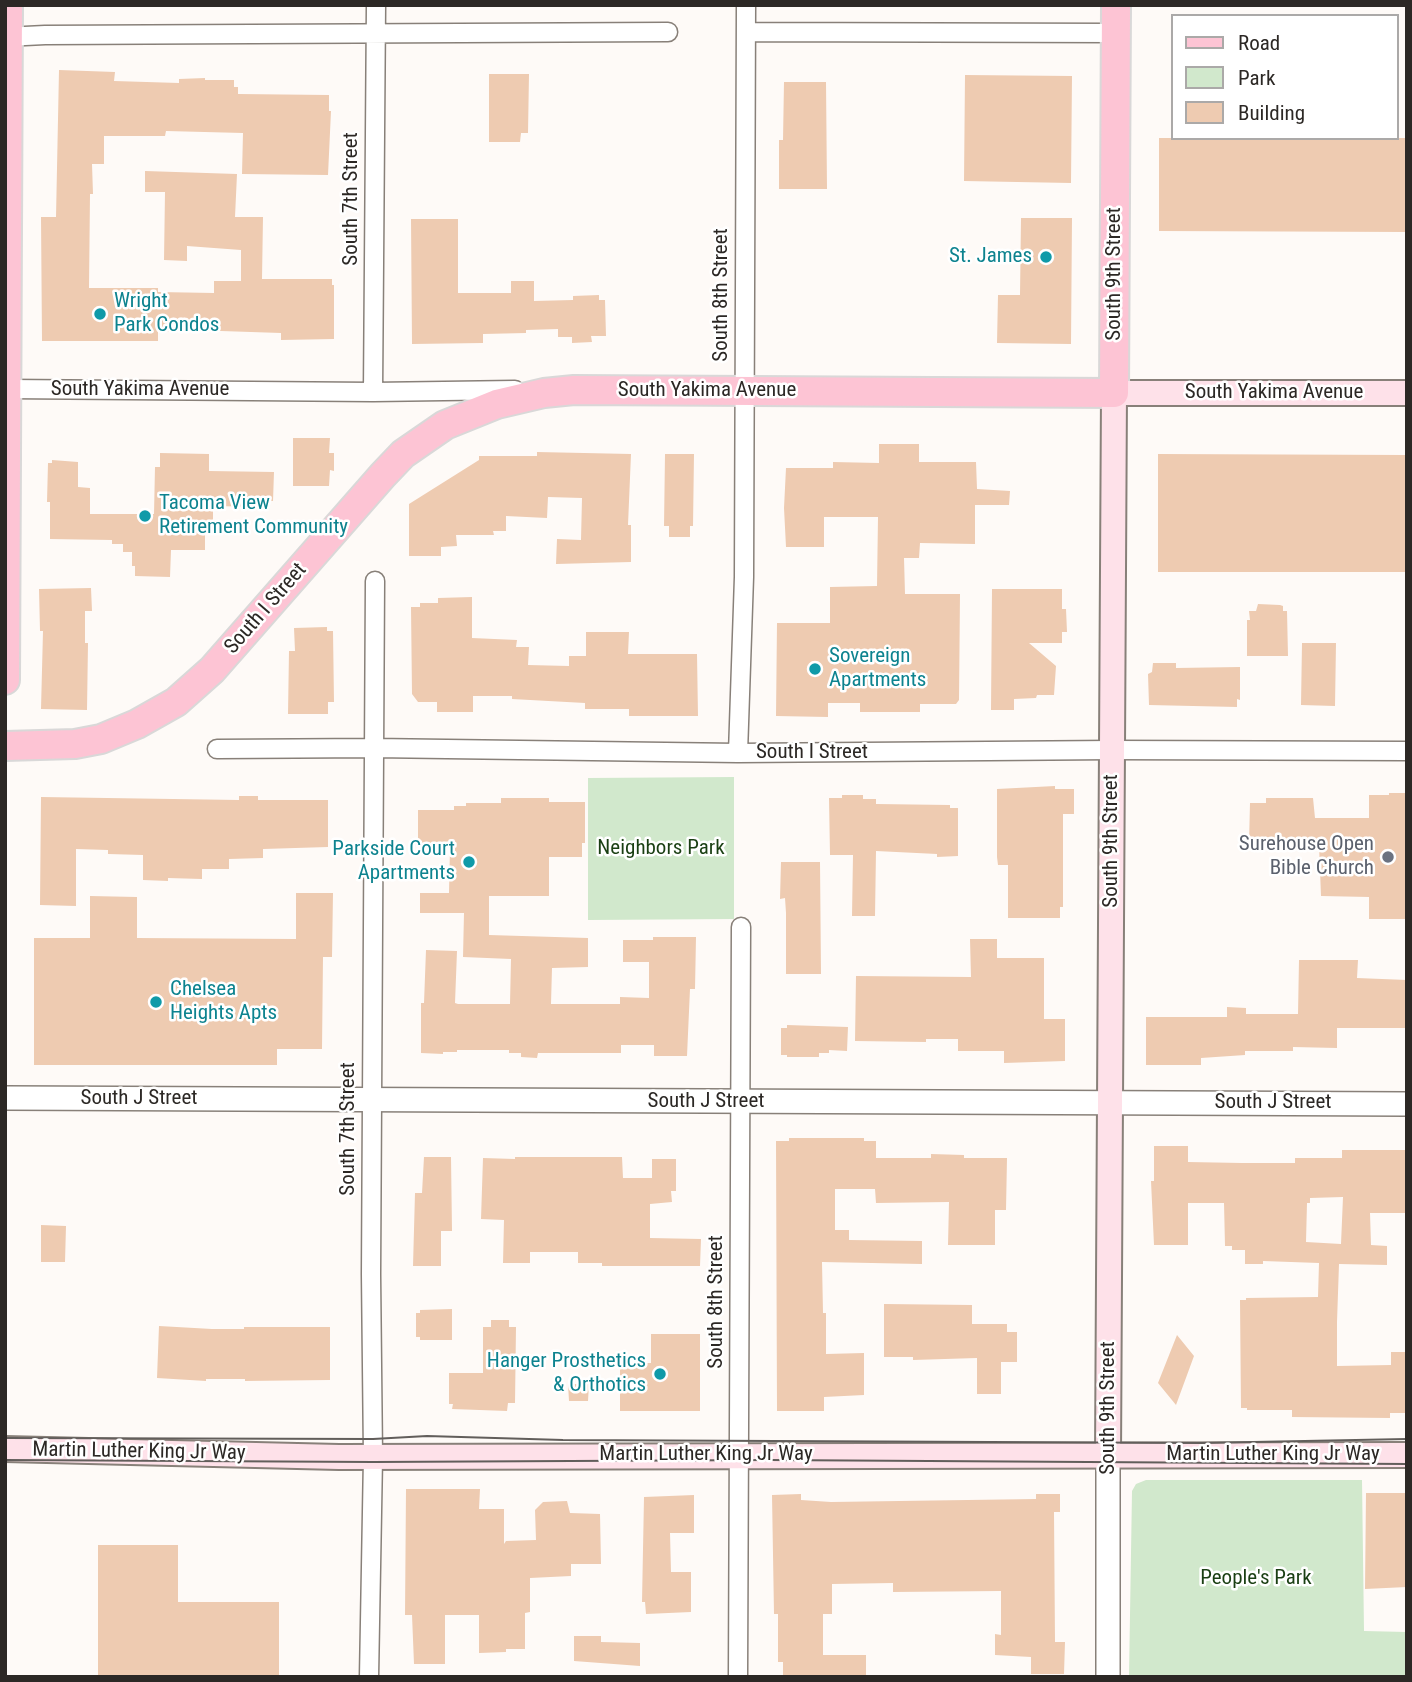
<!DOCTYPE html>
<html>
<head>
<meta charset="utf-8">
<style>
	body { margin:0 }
	#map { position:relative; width:1412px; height:1682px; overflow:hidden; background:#fefaf7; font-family:"Roboto Condensed",sans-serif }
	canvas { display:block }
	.frame { position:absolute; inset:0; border:7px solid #2c2825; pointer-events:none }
	.legend { position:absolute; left:1171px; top:14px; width:228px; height:126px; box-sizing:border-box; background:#fff; border:2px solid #aba9a8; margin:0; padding:9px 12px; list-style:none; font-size:21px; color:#2c2825 }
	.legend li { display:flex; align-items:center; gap:14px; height:35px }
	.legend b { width:35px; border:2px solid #aba9a8 }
</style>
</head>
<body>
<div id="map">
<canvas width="1412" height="1682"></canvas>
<div class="frame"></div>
<ul class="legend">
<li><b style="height:9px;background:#fdc4d4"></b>Road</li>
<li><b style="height:19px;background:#d1e8cc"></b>Park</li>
<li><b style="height:19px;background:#eecbb1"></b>Building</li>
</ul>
</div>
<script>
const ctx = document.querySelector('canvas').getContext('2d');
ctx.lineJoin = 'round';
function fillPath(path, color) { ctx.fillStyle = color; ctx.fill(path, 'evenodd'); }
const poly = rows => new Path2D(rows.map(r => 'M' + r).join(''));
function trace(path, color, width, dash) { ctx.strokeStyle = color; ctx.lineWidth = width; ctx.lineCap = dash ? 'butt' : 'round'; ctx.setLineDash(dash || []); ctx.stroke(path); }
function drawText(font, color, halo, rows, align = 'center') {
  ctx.font = font + ' "Roboto Condensed",sans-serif'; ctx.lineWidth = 5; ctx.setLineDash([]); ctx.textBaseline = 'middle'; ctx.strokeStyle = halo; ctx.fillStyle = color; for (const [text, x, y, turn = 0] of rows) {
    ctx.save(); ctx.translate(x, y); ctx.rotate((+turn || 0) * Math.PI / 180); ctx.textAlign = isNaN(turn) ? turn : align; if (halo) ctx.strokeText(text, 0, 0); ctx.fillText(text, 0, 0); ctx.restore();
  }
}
fillPath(poly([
	[734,777,734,919,588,920,588,778],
	[1146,1480,1362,1480,1364,1631,1407,1632,1407,1677,1129,1677,1132,1491,1136,1484]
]), '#d1e8cc');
fillPath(poly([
	[59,70,115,72,114,81,179,83,179,79,205,78,205,80,234,80,234,87,238,87,238,94,329,95,329,111,331,111,328,175,242,174,243,133,166,131,165,136,104,136,104,164,92,164,93,194,90,194,89,288,158,288,158,292,214,293,214,281,241,281,241,250,187,246,187,261,164,260,165,192,145,192,145,171,237,174,235,217,263,217,262,279,332,279,332,285,334,285,334,339,281,340,281,333,191,330,191,332,158,331,158,341,42,341,41,217,56,217],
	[489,74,529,74,528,133,521,133,520,142,489,142],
	[965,75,1072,76,1071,183,964,181],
	[784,82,826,82,827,189,779,189,779,140,783,140],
	[1159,138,1407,138,1407,232,1159,231],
	[1021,218,1072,218,1071,344,997,343,998,295,1020,295],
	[411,219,458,219,458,293,511,293,511,281,534,281,534,301,573,300,573,296,599,295,599,300,605,300,606,336,591,336,592,342,572,343,572,337,558,337,558,329,526,330,526,333,483,334,483,343,412,344],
	[293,438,330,438,329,453,334,453,334,471,330,470,329,486,293,486],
	[879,444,919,444,919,462,976,462,977,489,1010,491,1009,505,975,505,975,544,920,543,919,558,904,558,905,594,960,594,959,700,956,704,920,704,920,712,860,712,860,703,828,703,828,717,776,716,777,623,830,623,830,587,877,586,878,517,824,517,824,547,786,547,784,508,786,468,833,468,833,462,879,463],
	[537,452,631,454,628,525,631,525,631,562,556,564,557,539,581,540,582,498,548,497,547,518,506,516,506,531,493,531,494,535,456,535,457,546,441,547,441,556,409,556,409,504,479,460,479,456,537,456],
	[160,453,209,454,209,471,274,472,273,501,263,501,263,507,213,506,213,530,205,530,205,550,171,550,170,577,135,576,135,566,132,566,132,552,123,552,123,544,112,544,112,540,50,539,50,502,47,502,48,463,52,463,52,460,78,462,78,487,90,488,90,514,154,514,155,467,160,467],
	[665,454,694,454,693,526,690,526,690,537,669,537,669,526,664,526],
	[1158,454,1407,455,1407,572,1158,572],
	[91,588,92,611,85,611,85,643,88,643,87,710,41,709,43,631,40,631,39,589],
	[992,589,1062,589,1062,609,1066,609,1067,632,1062,632,1062,643,1029,643,1056,666,1054,695,1037,695,1036,698,1014,699,1014,710,991,710],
	[472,597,472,638,517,640,516,647,529,647,528,665,569,666,569,656,586,656,586,632,629,632,628,654,697,654,698,716,629,716,629,709,585,709,585,703,512,699,512,696,473,696,473,712,437,712,437,702,418,702,412,694,411,607,420,607,420,603,438,603,438,598],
	[1258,604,1280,605,1283,606,1283,611,1287,611,1288,656,1247,656,1247,620,1250,620,1249,611,1256,611],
	[327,627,327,631,333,631,334,702,328,702,328,714,288,714,289,651,295,651,294,628],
	[1302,643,1336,643,1335,706,1301,705],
	[1153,663,1176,663,1176,668,1240,667,1240,700,1237,699,1237,707,1149,705,1148,674,1152,672],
	[1055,786,1055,789,1074,789,1074,814,1063,814,1063,907,1060,907,1060,918,1008,918,1008,865,998,865,997,857,997,789],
	[1389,793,1407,793,1407,919,1369,919,1369,897,1321,896,1319,845,1249,844,1250,803,1266,803,1266,798,1313,798,1315,818,1369,818,1369,795,1389,795],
	[842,795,863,795,863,799,876,799,876,804,950,805,950,808,958,808,958,856,937,857,937,854,876,851,875,916,852,916,853,855,830,855,829,798,842,798],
	[239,796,258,796,258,800,328,800,328,847,263,849,263,858,229,859,229,869,202,869,202,879,168,878,168,881,143,880,143,855,108,854,108,850,76,849,76,906,40,905,41,797,239,800],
	[501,798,549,798,549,802,585,802,585,843,582,843,582,857,549,857,549,896,489,896,489,935,588,938,588,967,552,968,551,1004,620,1004,620,997,649,998,649,962,623,962,623,940,653,940,653,937,696,937,695,989,690,989,687,1056,654,1056,654,1045,621,1045,621,1053,538,1053,537,1058,521,1057,521,1053,509,1053,509,1050,457,1050,457,1052,443,1052,443,1054,421,1053,421,1003,424,1003,426,950,457,951,455,1003,458,1004,510,1004,511,959,463,957,464,913,420,913,420,893,449,893,450,848,418,845,418,810,454,810,454,806,466,806,466,803,501,803],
	[781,862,820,862,821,974,786,974,786,913,785,898,780,899],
	[296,893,333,893,332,957,323,957,322,1049,277,1049,277,1065,34,1065,34,938,90,938,90,896,137,897,137,938,296,939],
	[970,939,997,939,997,958,1044,958,1044,1019,1065,1019,1065,1061,1004,1063,1004,1051,958,1051,958,1039,926,1039,926,1042,855,1041,856,976,971,977],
	[1299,960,1358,960,1357,978,1407,980,1407,1028,1337,1028,1337,1048,1293,1047,1293,1051,1245,1051,1245,1055,1201,1058,1201,1065,1146,1065,1146,1017,1227,1017,1227,1007,1246,1008,1246,1014,1298,1014],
	[787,1025,848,1027,847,1051,829,1050,829,1053,819,1053,819,1057,787,1057,787,1055,781,1055,781,1028,787,1028],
	[789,1138,864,1138,864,1141,876,1141,876,1158,931,1158,931,1154,964,1155,964,1158,1007,1158,1006,1210,995,1210,995,1245,948,1245,949,1202,876,1203,875,1189,835,1189,835,1230,849,1230,849,1240,922,1241,922,1264,822,1262,823,1313,826,1313,826,1354,864,1353,864,1395,824,1397,824,1411,777,1411,776,1141,789,1141],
	[1154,1146,1188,1146,1188,1162,1242,1163,1295,1163,1295,1158,1342,1158,1342,1150,1407,1150,1407,1213,1370,1213,1371,1245,1387,1246,1387,1265,1339,1264,1337,1322,1337,1366,1391,1365,1391,1352,1407,1352,1407,1413,1390,1413,1390,1418,1292,1417,1292,1410,1247,1410,1247,1408,1241,1408,1240,1300,1246,1300,1246,1298,1318,1297,1319,1263,1263,1261,1263,1264,1245,1264,1245,1250,1232,1250,1232,1246,1225,1246,1224,1203,1188,1203,1188,1245,1154,1245,1151,1181,1154,1181],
	[1343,1197,1341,1244,1306,1242,1307,1203,1310,1203,1310,1198],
	[424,1157,451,1157,452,1231,441,1231,441,1266,413,1266,415,1193,422,1193],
	[515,1157,622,1157,623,1178,652,1178,652,1159,676,1159,676,1191,671,1191,672,1202,650,1204,650,1238,701,1239,700,1266,602,1266,602,1263,578,1263,578,1252,530,1252,530,1263,503,1263,504,1220,481,1219,483,1158,515,1159],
	[41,1225,66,1226,65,1262,41,1262],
	[884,1304,972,1305,972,1324,1007,1324,1007,1332,1017,1332,1017,1362,1001,1362,1001,1394,977,1394,977,1358,913,1360,913,1357,884,1357],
	[452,1309,452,1340,420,1340,420,1337,416,1337,416,1313,420,1313,420,1310],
	[491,1320,509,1320,509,1327,516,1327,515,1403,508,1403,507,1411,452,1409,453,1404,449,1404,449,1373,483,1373,483,1327,491,1327],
	[159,1326,212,1329,244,1329,244,1327,330,1327,330,1380,245,1381,245,1379,206,1379,206,1381,157,1378],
	[651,1334,700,1334,700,1411,620,1411,620,1363,651,1363],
	[1177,1335,1194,1356,1176,1405,1158,1383],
	[568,1384,589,1384,588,1401,569,1401],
	[406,1489,480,1489,479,1509,504,1509,504,1544,506,1541,536,1540,535,1510,543,1502,567,1501,570,1513,600,1514,601,1564,571,1564,571,1576,530,1578,530,1612,525,1613,525,1649,506,1649,506,1652,479,1653,479,1615,445,1615,445,1664,414,1664,412,1615,405,1615],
	[1366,1493,1407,1493,1407,1587,1365,1589],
	[801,1494,801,1500,831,1502,1036,1499,1036,1494,1060,1494,1060,1512,1054,1512,1055,1642,1065,1642,1064,1674,1031,1674,1031,1657,995,1655,995,1634,1001,1635,1001,1591,893,1592,893,1583,832,1584,832,1614,823,1614,823,1655,866,1655,866,1677,783,1677,783,1662,778,1662,778,1614,774,1614,772,1495],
	[694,1495,694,1533,670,1533,671,1572,691,1572,691,1612,646,1614,645,1602,642,1602,644,1497],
	[98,1545,178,1545,178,1602,279,1602,279,1677,98,1677],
	[574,1636,601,1636,601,1642,640,1643,640,1666,574,1661]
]), '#eecbb1');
const minor = poly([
	[746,32,1116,33],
	[5,37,45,35,668,32],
	[7,389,373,392,515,390],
	[373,392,376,5],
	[217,749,374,748,738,753,1113,750,1407,751],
	[738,753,744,577,746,5],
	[369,1677,373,1457,371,1274,375,581],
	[738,1677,741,927]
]);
const tertiary = poly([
	[5,1098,1407,1104],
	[1108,1677,1108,1454]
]);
const secondary = poly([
	[5,1449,339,1457,1407,1455],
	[1108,1454,1114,393,1407,393]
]);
const primary = poly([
	[5,680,8,5],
	[5,746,75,744,101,739,137,724,176,702,212,670,383,475,403,454,445,425,497,404,544,393,574,390,1114,393,1116,5]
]);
trace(minor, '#888079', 21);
trace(tertiary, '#888079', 26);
trace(secondary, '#888079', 28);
trace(primary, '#d9d8d8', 32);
trace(minor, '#fff', 18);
trace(tertiary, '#fff', 23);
trace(secondary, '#fee1e9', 24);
trace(primary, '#fdc4d4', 28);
trace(poly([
	[5,1438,373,1439,427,1436,563,1440,1202,1443,1407,1439],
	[5,1460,373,1462,769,1460,1407,1464]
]), '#625e5b', 2);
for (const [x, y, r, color] of [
	[1046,257,7,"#0f9aa8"],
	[100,314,7,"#0f9aa8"],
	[145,516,7,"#0f9aa8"],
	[815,669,7,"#0f9aa8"],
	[1388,857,7,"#6b7280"],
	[469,862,7,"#0f9aa8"],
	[156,1002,7,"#0f9aa8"],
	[660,1374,7,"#0f9aa8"]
]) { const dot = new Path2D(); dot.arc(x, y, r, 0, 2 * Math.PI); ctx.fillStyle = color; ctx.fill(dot); trace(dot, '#fff', 2.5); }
drawText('21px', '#2c2825', '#fff', [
	["South 7th Street",352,199,-90],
	["South 9th Street",1115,274,-90],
	["South 8th Street",722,295,-90],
	["South Yakima Avenue",140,390],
	["South Yakima Avenue",707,391],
	["South Yakima Avenue",1274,393],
	["South I Street",266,609,-49],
	["South I Street",812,753],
	["South 9th Street",1112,841,-90],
	["South J Street",139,1099],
	["South J Street",706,1102],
	["South J Street",1273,1103],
	["South 7th Street",349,1129,-90],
	["South 8th Street",717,1302,-90],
	["South 9th Street",1109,1408,-90],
	["Martin Luther King Jr Way",139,1452,1],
	["Martin Luther King Jr Way",706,1455],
	["Martin Luther King Jr Way",1273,1455]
]);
drawText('21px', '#0d838f', '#fff', [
	["St. James",1032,257,"right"],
	["Wright",114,302],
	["Park Condos",114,326],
	["Tacoma View",159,504],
	["Retirement Community",159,528],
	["Sovereign",829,657],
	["Apartments",829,681],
	["Parkside Court",455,850,"right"],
	["Apartments",455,874,"right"],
	["Chelsea",170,990],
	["Heights Apts",170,1014],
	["Hanger Prosthetics",646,1362,"right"],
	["& Orthotics",646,1386,"right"]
], 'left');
drawText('21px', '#5b616d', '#fff', [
	["Surehouse Open",1374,845],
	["Bible Church",1374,869]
], 'right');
drawText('21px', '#1a3f13', '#fff', [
	["Neighbors Park",661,849],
	["People's Park",1256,1579]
]);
</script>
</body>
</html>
